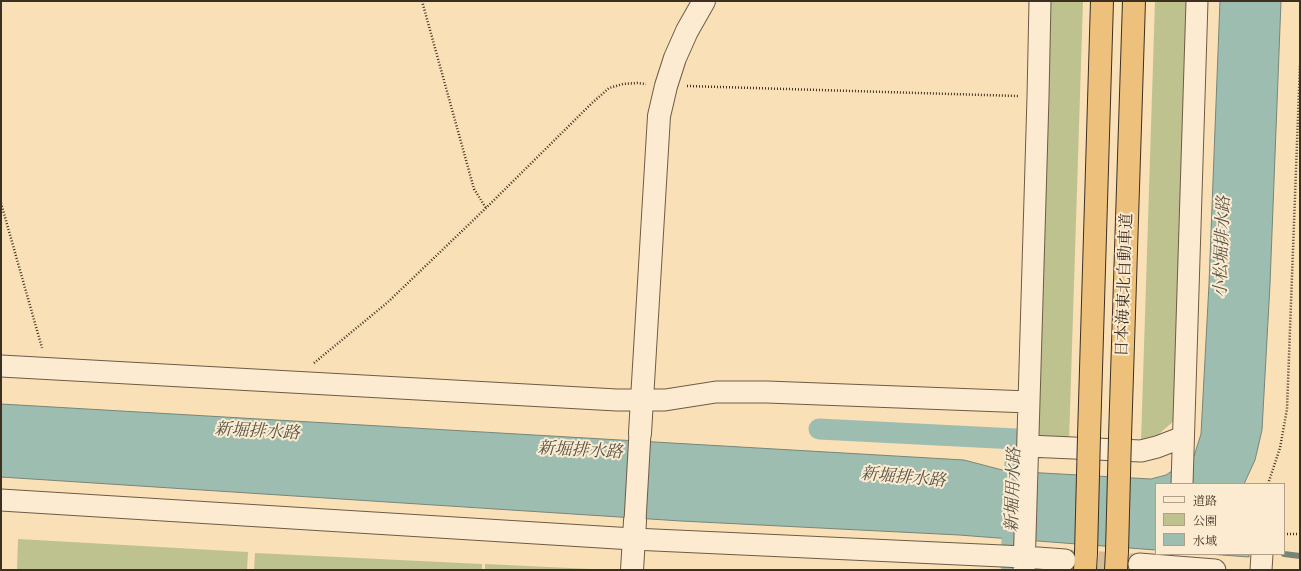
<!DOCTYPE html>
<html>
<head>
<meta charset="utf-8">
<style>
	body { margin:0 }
	#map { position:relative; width:1301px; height:571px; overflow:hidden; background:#fae0b7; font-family:"IM FELL Great Primer","Noto Serif JP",serif }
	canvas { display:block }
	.frame { position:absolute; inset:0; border:2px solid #3d3022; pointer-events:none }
	.legend { position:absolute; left:1155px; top:483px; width:130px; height:72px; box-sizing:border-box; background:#fcebd0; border:1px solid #b0a08a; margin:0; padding:5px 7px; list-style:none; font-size:12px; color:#3d3022 }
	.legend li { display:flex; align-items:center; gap:8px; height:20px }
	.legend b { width:20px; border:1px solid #b0a08a }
</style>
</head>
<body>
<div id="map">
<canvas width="1301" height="571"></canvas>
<div class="frame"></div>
<ul class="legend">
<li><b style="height:5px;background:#fcebd0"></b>道路</li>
<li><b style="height:11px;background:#bec28e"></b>公園</li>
<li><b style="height:11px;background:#9ebdb1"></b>水域</li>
</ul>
</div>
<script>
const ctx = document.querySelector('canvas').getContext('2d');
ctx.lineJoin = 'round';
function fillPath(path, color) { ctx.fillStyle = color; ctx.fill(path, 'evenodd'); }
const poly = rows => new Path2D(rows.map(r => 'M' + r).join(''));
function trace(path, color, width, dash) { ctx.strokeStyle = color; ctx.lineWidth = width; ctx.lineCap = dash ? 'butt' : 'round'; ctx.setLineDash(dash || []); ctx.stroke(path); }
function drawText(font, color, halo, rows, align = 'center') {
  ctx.font = font + ' "IM FELL Great Primer","Noto Serif JP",serif'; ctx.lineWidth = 4; ctx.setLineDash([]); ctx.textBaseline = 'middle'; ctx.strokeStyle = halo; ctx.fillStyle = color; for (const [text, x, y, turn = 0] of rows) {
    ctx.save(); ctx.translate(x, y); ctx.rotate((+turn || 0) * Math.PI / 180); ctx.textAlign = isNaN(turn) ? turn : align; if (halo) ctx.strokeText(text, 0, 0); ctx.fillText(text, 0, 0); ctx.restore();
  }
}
fillPath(poly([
	[1049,1,1083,1,1069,441,1039,437],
	[1155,1,1190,1,1175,420,1153,439,1141,441],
	[18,539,248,552,247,570,17,570],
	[255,553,482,564,482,570,254,570],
	[485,564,591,569,591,570,485,570]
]), '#bec28e');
const water = poly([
	[1220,1,1281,1,1270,284,1262,430,1255,460,1244,484,1156,484,1156,550,959,535,681,521,1,477,1,404,964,460,1006,471,1151,479,1166,475,1194,456,1201,434,1209,284,1220,1],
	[1208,554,1249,554,1249,557,1208,554]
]);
fillPath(water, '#9ebdb1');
trace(water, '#778578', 1);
trace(poly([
	[1284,554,1300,556]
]), '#778578', 6);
trace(poly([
	[819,429,1016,439,1011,565,1088,570]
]), '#9ebdb1', 21);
trace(poly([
	[1067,560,1134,564]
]), '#d4bd99', 21, [21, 10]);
const minor = poly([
	[1,366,617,400,665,400,716,392,767,392,1029,402],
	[1028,446,1141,451,1157,447,1183,437],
	[1182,484,1197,1],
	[1,500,633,539,1024,557,1065,560],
	[635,521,640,433],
	[1139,564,1215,570],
	[1024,570,1038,97,1040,1],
	[1261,570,1262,554]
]);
const tertiary = poly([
	[640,433,659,116,666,86,675,58,687,31,704,1],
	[632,570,635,521]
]);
const motorway = poly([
	[1089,436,1102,1],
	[1120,437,1134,1],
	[1085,570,1086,553],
	[1116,570,1117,551]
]);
trace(minor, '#6c5c47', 23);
trace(tertiary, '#6c5c47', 24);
trace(motorway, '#3d3022', 24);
trace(poly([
	[422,1,474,189,486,208],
	[687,86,1018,96],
	[1,203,42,348],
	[314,363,388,302,486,208,592,103,609,88,623,84,637,83,646,84],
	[1268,484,1280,448,1287,409,1300,64],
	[1284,534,1300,534]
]), '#3d3022', 2.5, [1, 2]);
trace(minor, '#fcebd0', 21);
trace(tertiary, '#fcebd0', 22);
trace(motorway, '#edc07c', 22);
const motorwayBridge = poly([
	[1117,551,1120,437],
	[1086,553,1089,436]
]);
trace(motorwayBridge, '#3d3022', 24, []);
trace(motorwayBridge, '#edc07c', 22);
drawText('16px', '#3d3022', '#fcebd0', [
	["日本海東北自動車道",1125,285,-88]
]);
drawText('italic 17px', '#555346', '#fcebd0', [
	["小松堀排水路",1223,247,-88],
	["新堀排水路",257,432,3],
	["新堀排水路",580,451,3],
	["新堀排水路",903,478,5],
	["新堀用水路",1014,490,-88]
]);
</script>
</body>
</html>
